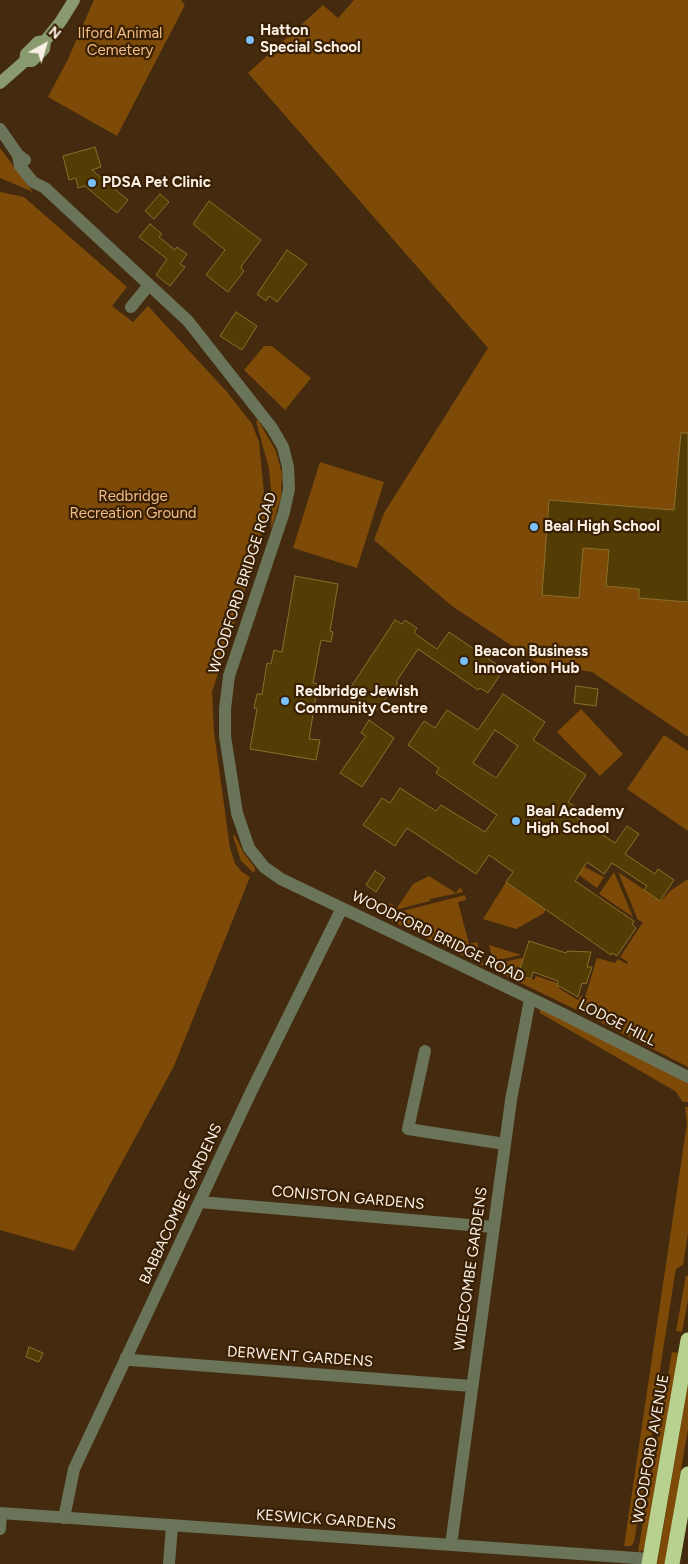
<!DOCTYPE html>
<html>
<head>
<meta charset="utf-8">
<style>
	body { margin:0 }
	#map { position:relative; width:688px; height:1564px; overflow:hidden; background:#442a0e; font-family:Figtree,sans-serif }
	canvas { display:block }
	.north { position:absolute; left:20px; top:20px; width:50px; height:50px; -webkit-text-stroke:4px #392004; paint-order:stroke; rotate:39deg; font-size:14px; font-weight:700; line-height:20px; text-align:center; color:#fbf0e6 }
	.north::after { content:''; display:block; margin:auto; width:18px; height:22px; background:#fbf0e6; clip-path:polygon(50% 0,100% 100%,50% 72%,0 100%) }
</style>
</head>
<body>
<div id="map">
<canvas width="688" height="1564"></canvas>
<div class="north">N</div>
</div>
<script>
const ctx = document.querySelector('canvas').getContext('2d');
ctx.lineJoin = 'round';
function fillPath(path, color) { ctx.fillStyle = color; ctx.fill(path, 'evenodd'); }
const poly = rows => new Path2D(rows.map(r => 'M' + r).join(''));
function trace(path, color, width, dash) { ctx.strokeStyle = color; ctx.lineWidth = width; ctx.lineCap = dash ? 'butt' : 'round'; ctx.setLineDash(dash || []); ctx.stroke(path); }
function drawText(font, color, halo, rows, align = 'center') {
  ctx.font = font + ' Figtree,sans-serif'; ctx.lineWidth = 4.5; ctx.setLineDash([]); ctx.textBaseline = 'middle'; ctx.strokeStyle = halo; ctx.fillStyle = color; for (const [text, x, y, turn = 0] of rows) {
    ctx.save(); ctx.translate(x, y); ctx.rotate((+turn || 0) * Math.PI / 180); ctx.textAlign = isNaN(turn) ? turn : align; if (halo) ctx.strokeText(text, 0, 0); ctx.fillText(text, 0, 0); ctx.restore();
  }
}
fillPath(poly([
	[94,0,181,0,185,5,117,136,48,97,68,59],
	[354,0,688,0,688,737,592,672,539,664,452,606,374,540,384,513,488,348,248,73,323,5,338,18],
	[0,148,33,192,0,178],
	[0,192,24,197,127,287,112,306,133,322,148,306,227,392,252,424,259,442,266,513,258,551,212,692,214,732,230,848,235,864,242,872,250,877,174,1066,74,1251,0,1230],
	[264,346,272,346,311,378,285,410,244,370],
	[258,420,276,451,282,474,281,497,271,530,272,500,269,469,256,421],
	[320,462,384,482,357,568,293,548],
	[581,709,623,754,600,776,557,732],
	[664,735,688,751,688,831,627,789],
	[235,835,243,852,255,868,254,873,241,861,233,836],
	[579,864,604,877,597,888,579,875,581,872],
	[614,872,633,917,599,894],
	[618,872,661,901,670,891,688,879,688,1067,594,1019,598,1009,591,1007,587,1015,498,972,500,963,521,958,523,959,519,976,534,980,536,976,557,983,560,989,578,1000,581,996,585,997,597,958,615,963,618,959,627,964,628,962,620,957,643,922,638,920],
	[429,876,456,893,460,887,463,892,430,899,430,901,391,911,386,908,390,903,397,908,413,884],
	[506,882,546,909,544,913,516,929,483,919],
	[465,895,466,900,458,902,469,944,477,942,484,966,385,918,382,913,390,917,391,914],
	[489,945,521,955,493,961],
	[540,1009,688,1082,688,1102,683,1102,675,1091,540,1013],
	[685,1107,688,1107,688,1234,683,1265,676,1269,675,1274,658,1382,660,1388,634,1542,631,1546,624,1546,687,1123],
	[686,1275,688,1276,688,1300,682,1332,676,1331],
	[672,1352,679,1353,645,1546,644,1550,638,1552],
	[688,1383,688,1429,665,1564,657,1564]
]), '#7d4a08');
const building = poly([
	[95,147,101,167,92,170,128,200,117,213,85,186,78,188,76,178,69,180,63,156,95,147],
	[160,194,169,202,154,219,145,211,160,194],
	[209,201,261,240,242,265,241,268,244,271,228,292,206,275,225,250,193,224,209,201],
	[150,224,162,234,159,237,175,250,177,247,187,254,180,264,185,267,170,286,156,275,167,259,139,237,150,224],
	[287,250,307,264,277,302,269,296,266,301,257,294,287,250],
	[236,312,257,326,242,350,220,336,236,312],
	[681,433,688,433,688,602,639,598,639,589,606,586,609,550,583,548,579,598,542,595,549,500,674,510,681,433],
	[295,576,338,584,330,631,333,632,331,642,321,640,313,683,318,684,309,739,320,740,316,760,250,749,257,709,254,708,257,694,262,694,267,663,271,664,274,650,282,652,295,576],
	[395,620,402,624,405,620,417,628,414,633,437,649,449,632,496,664,494,667,502,672,488,693,480,688,478,690,418,649,396,682,398,683,376,711,357,698,354,703,345,696,395,620],
	[576,686,598,689,596,706,574,703,576,686],
	[503,694,545,722,533,740,586,775,568,802,579,809,574,816,615,843,627,826,639,834,625,854,655,874,658,869,674,880,660,901,644,890,647,886,612,863,604,874,587,862,575,881,634,921,632,924,636,928,617,956,612,953,611,955,506,882,513,872,489,855,476,874,407,828,395,846,363,825,382,798,390,803,400,788,436,811,441,805,485,832,497,815,436,773,439,768,408,745,424,721,435,728,447,710,478,730,503,694],
	[495,730,518,746,496,778,473,763,495,730],
	[369,720,394,738,362,787,340,773,366,736,361,733,369,720],
	[375,871,385,878,376,892,366,885,375,871],
	[529,941,566,953,567,951,591,952,587,967,592,967,586,984,582,983,578,997,557,985,558,981,533,972,531,979,518,975,529,941],
	[29,1347,43,1353,39,1362,26,1357,29,1347]
]);
fillPath(building, '#533d05');
trace(building, '#8c6e2a', 1);
trace(poly([
	[0,129,18,155,25,160],
	[18,155,20,166,33,182,45,188,188,321,272,428,283,447,288,467,289,489,284,512,229,676,225,709,225,736,237,813,249,848,264,867,281,879,561,1013,688,1077],
	[131,307,149,285],
	[425,1051,408,1129,505,1144],
	[200,1202,493,1227],
	[126,1357,131,1360,471,1386],
	[0,1513,650,1559],
	[64,1518,74,1469,251,1092,342,908],
	[0,1529,1,1513],
	[451,1545,511,1100,530,999],
	[169,1564,172,1526]
]), '#6a7459', 12);
trace(poly([
	[25,61,26,54,38,42,45,41],
	[0,83,25,61,32,61,44,49,45,41,61,21,74,0]
]), '#8a9a6f', 12);
trace(poly([
	[649,1564,688,1340],
	[672,1564,688,1474]
]), '#b9d18e', 15);
for (const [x, y, r, color] of [
	[250,40,5,"#79bff8"],
	[92,183,5,"#79bff8"],
	[534,527,5,"#79bff8"],
	[464,661,5,"#79bff8"],
	[285,701,5,"#79bff8"],
	[516,821,5,"#79bff8"]
]) { const dot = new Path2D(); dot.arc(x, y, r, 0, 2 * Math.PI); ctx.fillStyle = color; ctx.fill(dot); trace(dot, '#392004', 2); }
drawText('bold 15px', '#fbf0e6', '#392004', [
	["Hatton",260,31],
	["Special School",260,48],
	["PDSA Pet Clinic",102,183],
	["Beal High School",544,527],
	["Beacon Business",474,652],
	["Innovation Hub",474,669],
	["Redbridge Jewish",295,692],
	["Community Centre",295,709],
	["Beal Academy",526,812],
	["High School",526,829]
], 'left');
drawText('15px', '#f2bc88', '#392004', [
	["Ilford Animal",120,34],
	["Cemetery",120,51],
	["Redbridge",133,497],
	["Recreation Ground",133,514]
]);
drawText('15px', '#fbf0e6', '#392004', [
	["WOODFORD BRIDGE ROAD",243,583,-72],
	["WOODFORD BRIDGE ROAD",438,937,26],
	["LODGE HILL",617,1023,27],
	["CONISTON GARDENS",348,1198,5],
	["BABBACOMBE GARDENS",181,1204,-65],
	["WIDECOMBE GARDENS",471,1269,-82],
	["DERWENT GARDENS",300,1357,4],
	["WOODFORD AVENUE",651,1449,-80],
	["KESWICK GARDENS",326,1520,4]
]);
</script>
</body>
</html>
